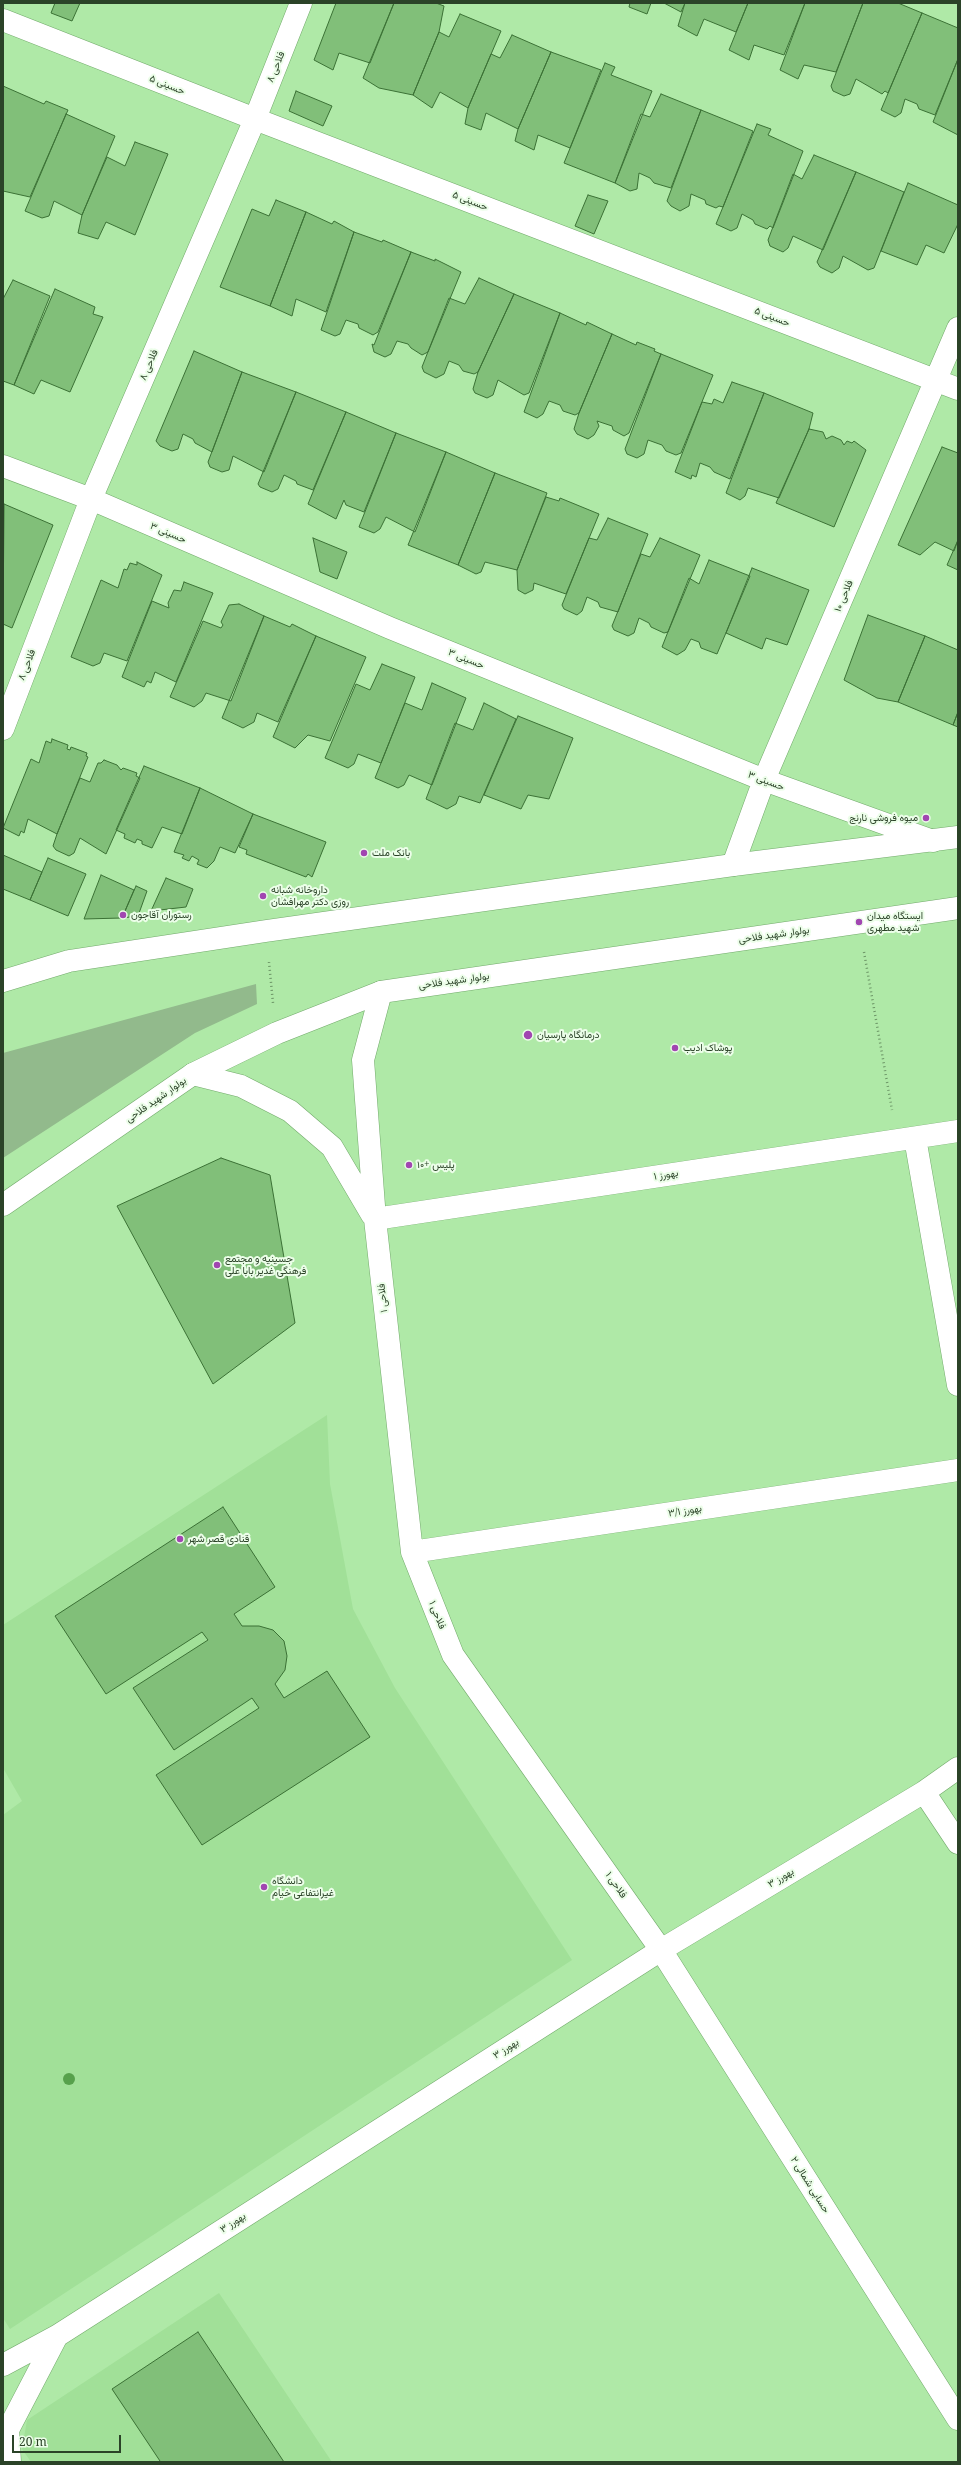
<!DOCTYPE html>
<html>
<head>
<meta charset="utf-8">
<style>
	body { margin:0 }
	#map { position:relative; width:961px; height:2465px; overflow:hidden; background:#afe9a7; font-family:"Noto Serif",serif }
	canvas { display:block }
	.frame { position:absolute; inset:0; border:4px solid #2b4328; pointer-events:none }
	.scale { position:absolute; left:12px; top:2435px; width:109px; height:18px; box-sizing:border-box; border:2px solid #2b4328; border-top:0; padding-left:5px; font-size:12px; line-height:14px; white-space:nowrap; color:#2b4328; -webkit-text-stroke:3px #ecfee9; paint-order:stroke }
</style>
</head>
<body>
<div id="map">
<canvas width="961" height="2465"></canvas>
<div class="frame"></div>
<div class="scale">20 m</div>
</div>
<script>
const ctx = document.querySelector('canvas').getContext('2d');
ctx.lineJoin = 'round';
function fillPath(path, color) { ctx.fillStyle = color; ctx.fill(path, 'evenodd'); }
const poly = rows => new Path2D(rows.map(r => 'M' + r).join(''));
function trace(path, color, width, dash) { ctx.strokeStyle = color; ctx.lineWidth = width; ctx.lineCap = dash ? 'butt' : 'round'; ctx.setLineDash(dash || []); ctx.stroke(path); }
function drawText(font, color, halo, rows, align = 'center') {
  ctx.font = font + ' "Noto Serif",Vazirmatn,serif'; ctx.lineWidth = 4; ctx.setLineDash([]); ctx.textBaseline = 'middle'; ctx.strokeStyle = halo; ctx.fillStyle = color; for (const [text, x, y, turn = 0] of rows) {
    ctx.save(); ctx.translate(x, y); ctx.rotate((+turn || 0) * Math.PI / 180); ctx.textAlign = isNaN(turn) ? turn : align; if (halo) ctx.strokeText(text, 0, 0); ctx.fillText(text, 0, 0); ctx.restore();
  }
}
fillPath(poly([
	[327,1415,330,1484,353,1609,395,1688,572,1960,10,2329,3,2318,3,1815,22,1801,3,1768,3,1625],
	[219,2293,332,2462,31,2462,22,2449,27,2420]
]), '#a1e098');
fillPath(poly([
	[256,984,257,1004,195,1033,3,1158,3,1053]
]), '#92ba8c');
const building = poly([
	[55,3,80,3,72,21,51,13,55,3],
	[336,3,394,3,370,63,339,53,333,70,314,60,336,3],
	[394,3,436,3,444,6,439,32,413,95,379,88,363,78,394,3],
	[630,3,651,3,647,14,629,7,630,3],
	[664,3,685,3,681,12,664,3],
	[685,3,748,3,736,32,704,19,697,36,678,26,685,3],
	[748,3,805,3,784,55,754,45,749,60,729,50,748,3],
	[805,3,863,3,836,72,804,65,798,79,780,70,805,3],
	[863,3,898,3,922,13,888,93,885,91,882,94,856,79,850,94,844,96,833,91,831,86,863,3],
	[922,13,958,28,958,59,935,115,919,109,917,104,905,99,901,113,895,117,881,110,922,13],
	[460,14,501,31,468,108,440,92,432,108,413,95,439,32,449,37,460,14],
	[512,35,551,52,518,129,486,113,481,130,465,124,468,108,491,54,500,58,512,35],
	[551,52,601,70,570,148,538,135,534,150,515,141,518,129,551,52],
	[958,59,958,135,933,122,958,59],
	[605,63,615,67,611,75,652,91,615,183,564,163,605,63],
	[3,86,44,104,46,101,68,110,30,197,3,191,3,86],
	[296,91,332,106,323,126,289,111,296,91],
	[661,94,701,110,671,188,654,183,650,178,639,173,637,189,630,191,615,183,641,114,650,117,661,94],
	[701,110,753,131,723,207,719,206,716,208,706,204,705,200,691,194,689,206,680,211,671,206,667,201,701,110],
	[66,114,115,136,82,215,54,201,49,216,42,218,25,211,66,114],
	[757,124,771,129,768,135,803,151,773,228,770,226,767,229,755,224,753,220,742,214,737,228,731,231,716,224,757,124],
	[135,142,168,154,135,235,106,222,98,239,78,233,82,215,107,157,125,166,135,142],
	[814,155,856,172,823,250,793,236,788,248,783,252,770,246,768,240,793,174,802,179,814,155],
	[856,172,904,192,874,268,868,270,843,256,839,268,832,273,820,267,817,262,856,172],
	[908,183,958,205,958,224,944,253,926,245,917,265,881,251,908,183],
	[588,195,608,201,594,234,575,226,588,195],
	[276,200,306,212,270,306,220,287,252,209,269,216,276,200],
	[306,212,332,224,334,221,354,232,326,312,296,299,292,316,270,306,306,212],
	[354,232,382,242,383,240,411,252,378,332,373,335,359,328,358,324,346,320,340,334,335,336,321,330,354,232],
	[411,252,435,261,435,259,461,272,428,352,422,355,411,348,408,344,397,341,391,354,385,357,374,352,372,344,374,345,411,252],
	[479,278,514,294,478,372,474,374,463,371,459,365,449,361,444,374,436,378,424,372,422,367,449,298,465,304,479,278],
	[13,280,50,296,14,385,3,381,3,299,13,280],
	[55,289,95,307,93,314,103,317,70,392,41,380,34,394,14,385,55,289],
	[514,294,560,313,529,393,524,395,498,380,493,395,487,398,475,393,473,389,478,372,514,294],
	[560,313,586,325,587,322,612,334,579,413,575,415,563,411,560,405,549,401,543,414,537,418,524,412,560,313],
	[612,334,636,345,637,342,655,349,654,351,661,354,629,433,624,436,613,430,612,426,597,421,599,426,594,435,588,439,577,434,574,429,579,413,612,334],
	[194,351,242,372,212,452,195,443,193,439,183,434,178,449,172,451,160,446,156,441,194,351],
	[661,354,713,375,681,453,676,455,666,451,662,445,648,440,644,454,637,458,627,454,625,449,661,354],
	[242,372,296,392,264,472,233,456,229,470,222,472,210,467,208,462,242,372],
	[732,382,764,393,730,479,714,472,710,467,700,463,696,477,692,475,691,479,675,472,702,402,712,404,714,399,723,403,732,382],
	[296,392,346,412,313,490,297,484,296,481,284,475,278,489,272,492,260,487,258,484,296,392],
	[764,393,813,413,809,429,779,498,748,488,745,496,740,500,726,493,764,393],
	[346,412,396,433,364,512,346,505,344,500,336,519,308,504,346,412],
	[809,429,823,432,826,439,832,436,841,440,844,445,847,441,852,443,854,441,866,450,834,527,776,503,809,429],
	[396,433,446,452,415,532,386,517,380,529,374,533,359,527,396,433],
	[942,447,958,453,958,540,954,551,935,542,920,555,898,545,942,447],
	[446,452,495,473,458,565,408,545,446,452],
	[495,473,547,493,517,570,485,562,481,572,476,574,458,565,495,473],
	[546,497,559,501,560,498,599,514,566,594,534,583,533,590,525,594,518,590,517,570,546,497],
	[4,504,53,525,12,628,3,624,4,504],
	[608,518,648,534,618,612,600,607,598,602,587,597,582,611,577,615,564,609,562,605,589,538,597,540,608,518],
	[313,538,347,552,337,579,320,572,313,538],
	[660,538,700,555,668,632,664,633,651,627,649,623,639,618,634,633,628,636,614,630,612,626,641,554,650,557,660,538],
	[958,540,958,570,947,565,958,540],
	[709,560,750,576,717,654,701,648,699,642,691,639,685,650,677,655,662,647,689,578,699,584,709,560],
	[137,562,162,575,127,661,104,653,100,663,93,666,71,657,101,580,118,588,124,569,127,570,130,563,137,565,137,562],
	[752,568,809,590,787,645,766,638,762,649,726,633,752,568],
	[184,582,213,593,176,682,155,672,151,683,147,681,144,687,122,677,152,601,169,608,168,603,174,590,181,591,184,582],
	[239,604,264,616,231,701,206,693,202,701,194,707,170,697,203,621,221,628,223,625,221,622,229,605,239,604],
	[868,615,925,636,898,702,877,698,844,680,868,615],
	[264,616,290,627,292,624,316,636,278,722,257,713,254,722,243,728,222,718,264,616],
	[316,636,366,657,330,741,308,735,295,748,273,737,316,636],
	[925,636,958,650,958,712,953,725,898,702,925,636],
	[382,664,415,677,381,763,358,754,354,764,348,768,325,758,356,684,370,690,382,664],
	[432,683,466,698,432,785,409,775,404,785,398,788,375,778,405,703,422,710,432,683],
	[484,703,516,719,480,803,459,796,456,804,447,809,426,799,455,723,473,730,484,703],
	[958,712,958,727,953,725,958,712],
	[518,716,573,738,549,799,528,795,521,809,484,795,518,716],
	[52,739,68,745,67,749,70,750,71,747,87,753,86,756,88,757,57,834,28,819,24,833,21,831,19,836,3,828,31,759,39,763,46,741,51,743,52,739],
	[104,760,117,765,121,770,123,768,137,773,136,776,140,778,106,854,80,838,74,853,69,856,56,850,53,846,57,834,80,778,90,782,98,763,101,763,104,760],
	[144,766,200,788,182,834,162,827,152,848,142,844,142,841,137,839,135,843,124,838,125,834,116,830,144,766],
	[200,788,253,814,235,853,220,847,214,861,207,868,197,864,199,860,192,856,189,861,182,858,184,855,174,852,200,788],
	[253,814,326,842,312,877,308,874,306,877,246,854,247,850,239,847,253,814],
	[3,855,42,872,30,900,3,889,3,855],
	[48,858,86,874,68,916,30,900,48,858],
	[101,875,134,890,122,918,84,919,101,875],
	[166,878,193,889,186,907,151,911,166,878],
	[136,886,147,891,138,916,122,918,136,886],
	[221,1158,270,1175,295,1323,213,1384,117,1206,221,1158],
	[223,1507,275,1587,234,1614,242,1626,259,1626,273,1630,284,1641,287,1656,285,1670,275,1684,284,1698,327,1671,370,1737,202,1845,156,1775,259,1708,252,1698,174,1750,133,1688,208,1640,202,1632,106,1694,55,1616,223,1507],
	[198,2332,284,2462,158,2462,160,2461,112,2389,198,2332]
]);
fillPath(building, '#81bf79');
trace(building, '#3b7135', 1);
const street = poly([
	[3,20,255,119,958,389],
	[3,466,91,499,390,628,764,780,933,841],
	[3,729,91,499,255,119,301,3],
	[733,865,764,780,958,328],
	[381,992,363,1060,375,1219,412,1552,453,1655,661,1950,958,2419],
	[193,1074,241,1086,290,1111,332,1147,372,1215],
	[915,1138,958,1385],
	[375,1219,958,1131],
	[412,1552,958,1470],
	[924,1792,958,1843],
	[3,2365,57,2336,661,1950,924,1792,958,1768],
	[10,2462,8,2430,57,2336]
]);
const secondary = poly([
	[3,981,69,961,266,931,733,865,958,837],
	[3,1205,193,1074,277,1033,381,992,958,908]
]);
trace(street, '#72aa6b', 23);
trace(secondary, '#72aa6b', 23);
trace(poly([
	[864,952,892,1110],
	[269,962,273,1003]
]), '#6d9667', 2.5, [1, 3]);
trace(street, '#fff', 22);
trace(secondary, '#fff', 22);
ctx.fillStyle = '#57a14c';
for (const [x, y] of [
	[69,2079]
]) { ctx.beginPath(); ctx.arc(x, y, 6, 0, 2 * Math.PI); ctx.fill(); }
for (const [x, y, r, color] of [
	[926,818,4,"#a146b1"],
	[364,853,4,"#a146b1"],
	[263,896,4,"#a146b1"],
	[123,915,4,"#a146b1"],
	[859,922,4,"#a146b1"],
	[528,1035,5,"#a146b1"],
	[675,1048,4,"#a146b1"],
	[409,1165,4,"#a146b1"],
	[217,1265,4,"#a146b1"],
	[180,1539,4,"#a146b1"],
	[264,1887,4,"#a146b1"]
]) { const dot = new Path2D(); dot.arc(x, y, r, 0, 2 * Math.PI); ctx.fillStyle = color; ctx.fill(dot); trace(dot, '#ecfee9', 1.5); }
drawText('10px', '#2b4328', '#ecfee9', [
	["فلاحی ۸",276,67,-68],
	["حسینی ۵",167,85,22],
	["حسینی ۵",470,201,21],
	["حسینی ۵",772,317,21],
	["فلاحی ۸",149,365,-67],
	["حسینی ۳",168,533,23],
	["فلاحی ۱۰",844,596,-67],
	["حسینی ۳",466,659,22],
	["فلاحی ۸",27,665,-69],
	["حسینی ۳",766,781,21],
	["بولوار شهید فلاحی",774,935,-8],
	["بولوار شهید فلاحی",454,981,-8],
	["بولوار شهید فلاحی",156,1100,-35],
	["بهورز ۱",666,1175,-9],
	["فلاحی ۱",383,1298,-96],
	["بهورز ۳/۱",685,1511,-9],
	["فلاحی ۱",437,1615,68],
	["بهورز ۳",781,1878,-31],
	["فلاحی ۱",616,1885,55],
	["بهورز ۳",506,2049,-33],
	["حسابی شمالی ۲",810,2185,58],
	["بهورز ۳",233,2223,-33]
]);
drawText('10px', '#2b4328', '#ecfee9', [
	["میوه فروشی نارنج",918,818,"right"],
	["بانک ملت",372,853],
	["داروخانه شبانه",271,890],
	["روزی دکتر مهرافشان",271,902],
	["رستوران آقاجون",131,915],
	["ایستگاه میدان",867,916],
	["شهید مطهری",867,928],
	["درمانگاه پارسیان",537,1035],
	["پوشاک ادیب",683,1048],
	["پلیس +۱۰",417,1165],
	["جسینیه و مجتمع",225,1259],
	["فرهنگی غدیر بابا علی",225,1271],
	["قنادی قصر شهر",188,1539],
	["دانشگاه",272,1881],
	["غیرانتفاعی خیام",272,1893]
], 'left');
</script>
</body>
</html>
